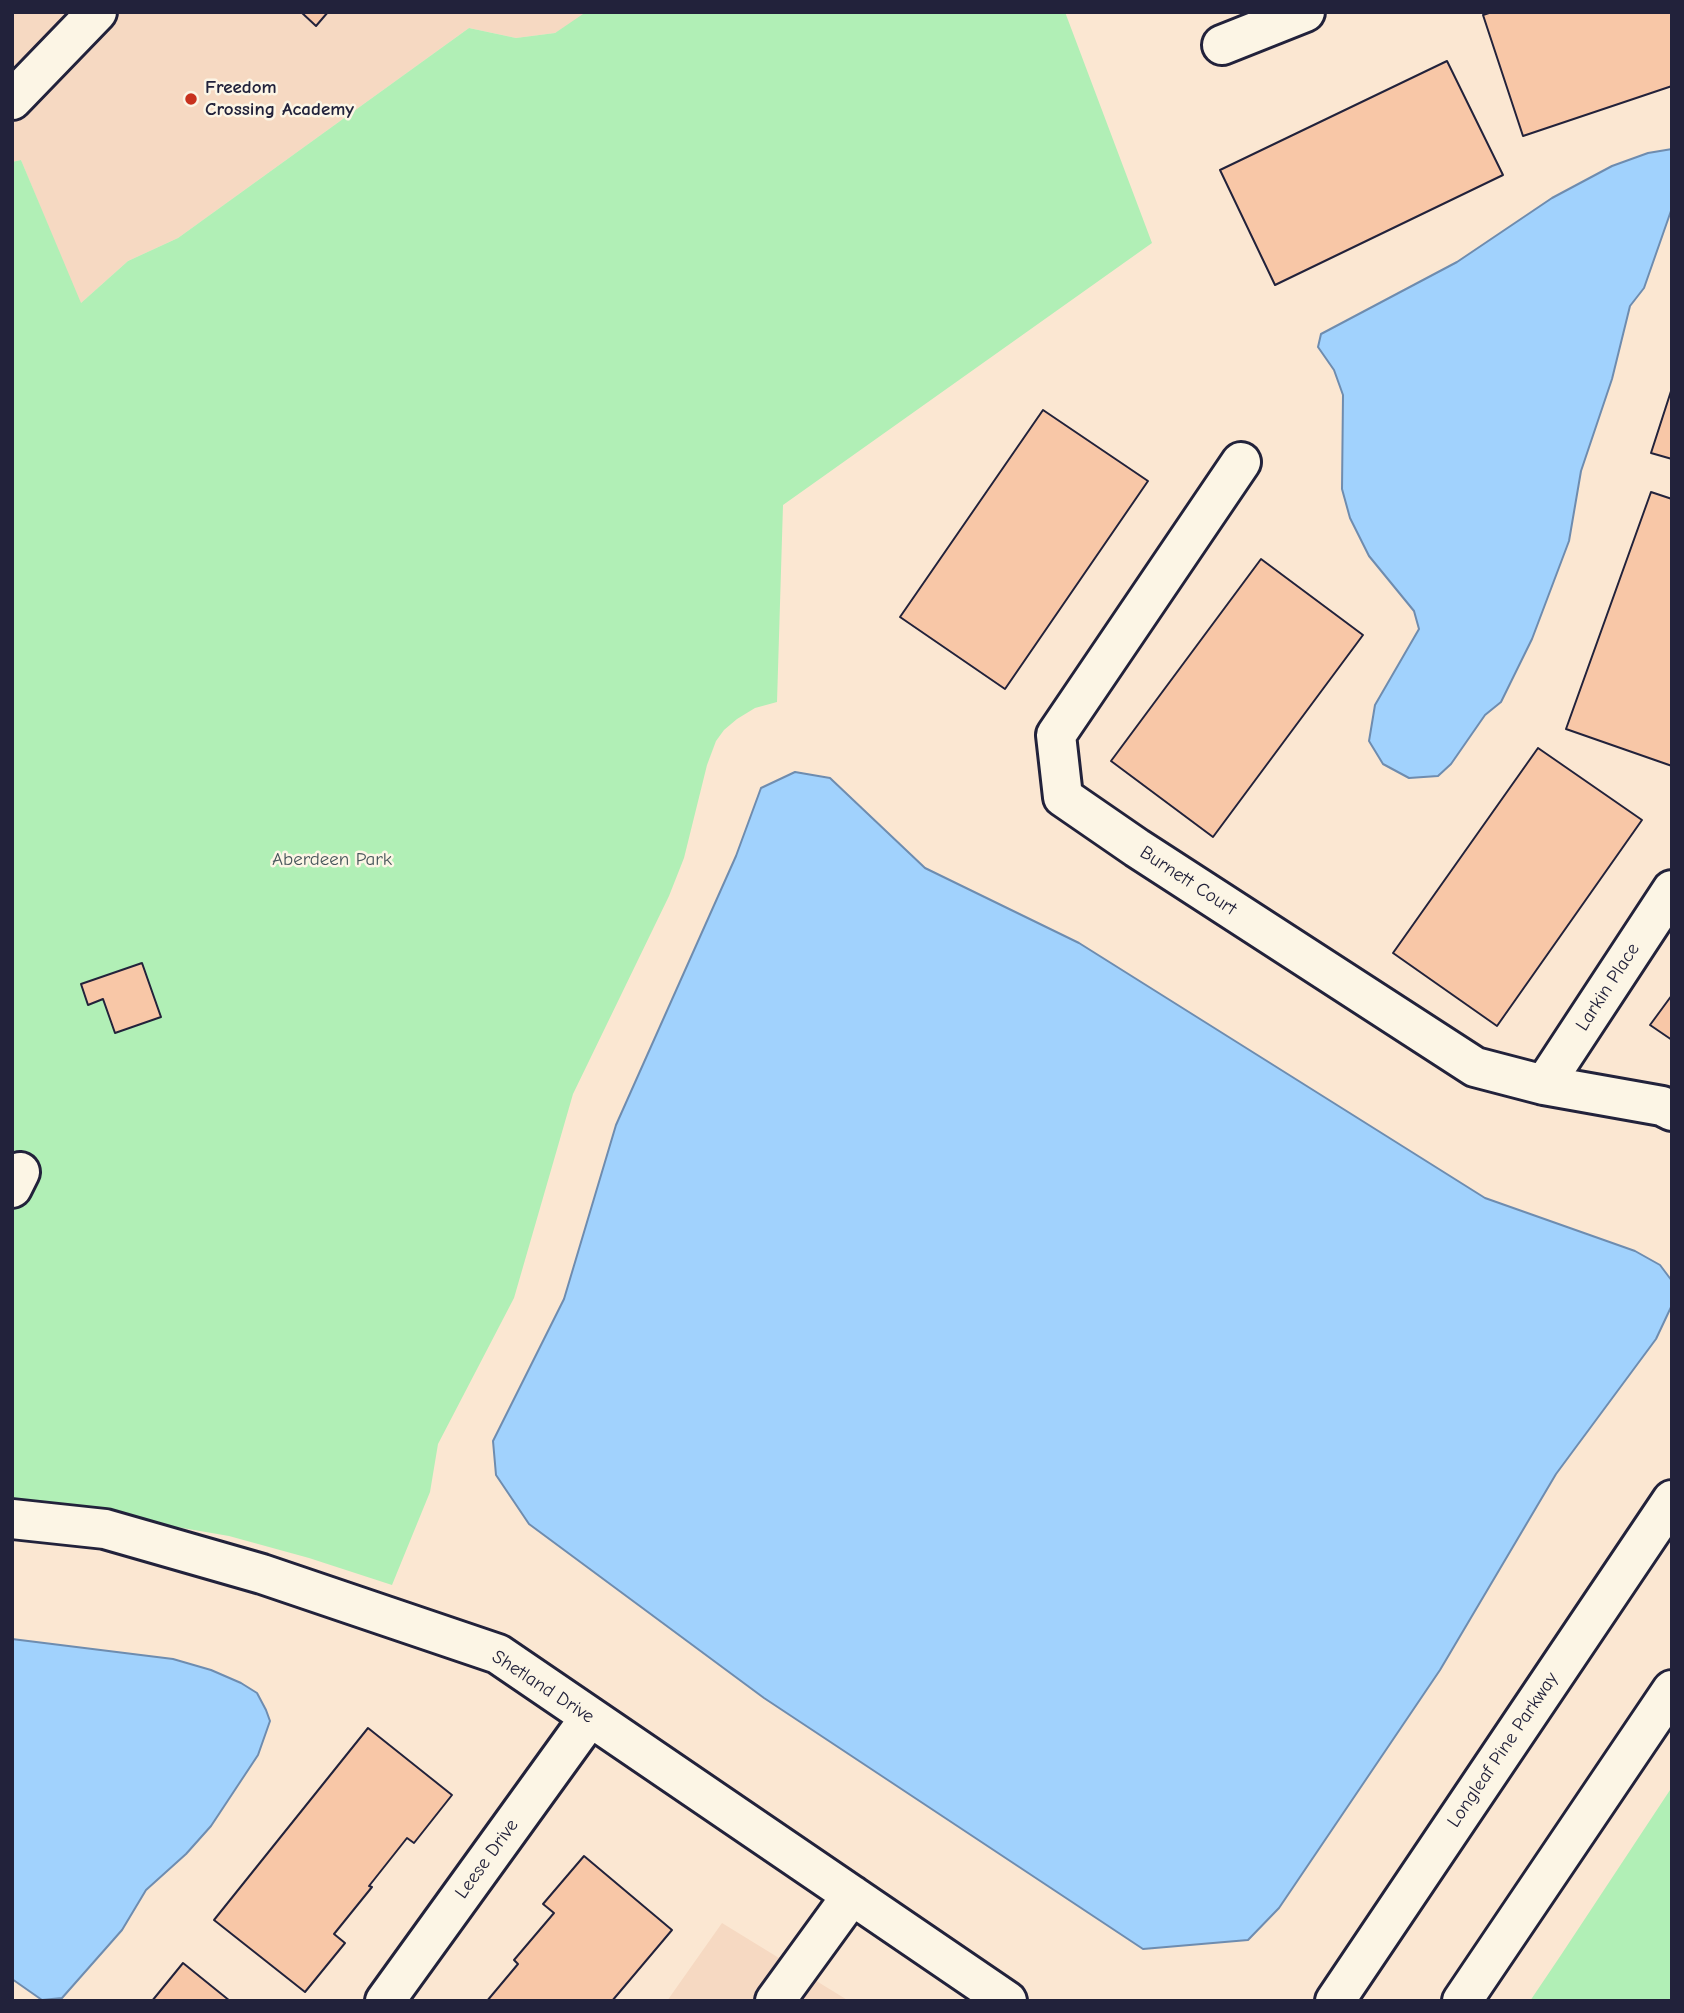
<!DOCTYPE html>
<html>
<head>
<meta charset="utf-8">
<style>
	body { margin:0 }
	#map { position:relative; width:1684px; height:2013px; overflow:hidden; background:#fbe7d2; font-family:"Comic Neue",sans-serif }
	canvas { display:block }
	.frame { position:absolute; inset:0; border:14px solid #22223b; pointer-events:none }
</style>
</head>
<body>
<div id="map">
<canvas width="1684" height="2013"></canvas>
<div class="frame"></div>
</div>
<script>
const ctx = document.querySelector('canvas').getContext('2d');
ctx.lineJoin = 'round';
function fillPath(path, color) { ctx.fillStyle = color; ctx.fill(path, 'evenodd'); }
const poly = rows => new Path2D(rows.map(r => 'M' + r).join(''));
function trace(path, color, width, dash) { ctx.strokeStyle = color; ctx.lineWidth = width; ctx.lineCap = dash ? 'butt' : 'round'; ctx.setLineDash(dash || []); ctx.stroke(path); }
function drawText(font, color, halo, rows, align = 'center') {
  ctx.font = font + ' "Comic Neue",sans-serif'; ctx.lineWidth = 5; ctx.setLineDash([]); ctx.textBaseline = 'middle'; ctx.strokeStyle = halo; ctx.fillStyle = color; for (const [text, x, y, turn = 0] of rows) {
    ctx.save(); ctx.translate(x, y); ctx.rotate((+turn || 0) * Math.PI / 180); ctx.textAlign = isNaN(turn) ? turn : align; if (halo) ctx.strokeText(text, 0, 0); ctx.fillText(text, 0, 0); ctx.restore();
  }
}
fillPath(poly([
	[12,12,586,12,587,13,555,33,516,38,469,28,178,238,128,261,80,304,21,160,12,162],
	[722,1923,849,2001,667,2001]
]), '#f6d9c2');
fillPath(poly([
	[586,12,1065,12,1152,243,783,505,777,702,755,708,737,719,724,730,716,741,707,765,684,858,669,896,573,1094,514,1298,438,1444,430,1492,392,1585,309,1558,229,1536,101,1514,12,1504,12,162,21,160,81,303,128,261,178,238,469,28,516,38,555,33],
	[1672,1787,1672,2001,1530,2001,1561,1955]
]), '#b1efb6');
const water = poly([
	[1672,149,1672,208,1644,288,1630,306,1612,379,1581,471,1569,541,1532,639,1501,702,1485,715,1451,764,1438,776,1409,778,1383,764,1369,741,1375,705,1419,629,1414,611,1369,556,1350,518,1342,489,1343,395,1334,370,1318,347,1321,334,1457,262,1552,198,1612,166,1648,153,1672,149],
	[795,772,830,778,925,868,1079,943,1485,1198,1635,1251,1660,1265,1672,1281,1672,1305,1656,1339,1556,1474,1440,1670,1279,1908,1248,1940,1143,1949,764,1698,529,1524,496,1475,493,1441,564,1299,616,1125,736,856,761,788,795,772],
	[12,1639,173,1659,211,1670,241,1683,257,1693,266,1710,270,1721,258,1755,211,1826,186,1854,146,1890,122,1930,62,1998,42,2000,12,1979,12,1639]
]);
fillPath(water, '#a1d2fd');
trace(water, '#6e8caf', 2);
const building = poly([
	[301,12,328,12,316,26,301,12],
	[1492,12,1672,12,1672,86,1523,136,1483,15,1492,12],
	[1447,61,1503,175,1275,285,1220,170,1447,61],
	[1672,388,1672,459,1651,453,1672,388],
	[1043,410,1148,481,1005,689,900,617,1043,410],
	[1651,492,1672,499,1672,766,1566,729,1651,492],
	[1261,559,1363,635,1213,837,1111,761,1261,559],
	[1538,748,1642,820,1497,1026,1393,953,1538,748],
	[142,963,161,1017,115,1033,103,999,88,1005,81,984,142,963],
	[1672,995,1672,1040,1650,1025,1672,995],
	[368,1728,452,1795,414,1843,407,1838,369,1886,372,1887,334,1934,345,1943,305,1992,214,1920,368,1728],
	[584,1856,672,1930,612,2001,487,2001,518,1964,514,1960,554,1913,543,1904,584,1856],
	[183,1963,230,2001,152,2001,183,1963]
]);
fillPath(building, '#f8c7a7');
trace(building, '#22223b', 2);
const minor = poly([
	[1222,45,1305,12],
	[12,100,97,12],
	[1241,462,1056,735,1063,797,1137,848,1475,1067,1544,1085,1662,1106,1672,1111],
	[1544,1085,1672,890],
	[12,1188,20,1172],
	[12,1519,105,1529,262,1574,498,1654,1007,2001],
	[385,2001,590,1717],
	[775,2001,852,1895]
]);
const major = poly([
	[1335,2001,1672,1500],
	[1462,2001,1672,1690]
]);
trace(minor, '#22223b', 44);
trace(major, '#22223b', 44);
trace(minor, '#fcf5e5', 38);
trace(major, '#fcf5e5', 38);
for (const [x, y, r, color] of [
	[191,99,7,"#c8321e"]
]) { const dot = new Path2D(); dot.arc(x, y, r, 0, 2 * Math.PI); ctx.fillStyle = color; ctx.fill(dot); trace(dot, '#fcf5e5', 2.5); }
drawText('bold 19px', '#22223b', '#fcf5e5', [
	["Freedom",205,88],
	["Crossing Academy",205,110]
], 'left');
drawText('19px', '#46555a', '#fcf5e5', [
	["Aberdeen Park",332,860]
]);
drawText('19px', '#22223b', '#fcf5e5', [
	["Burnett Court",1188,881,33],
	["Larkin Place",1608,987,-57],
	["Shetland Drive",543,1687,33],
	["Longleaf Pine Parkway",1503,1750,-56],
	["Leese Drive",487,1859,-54]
]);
</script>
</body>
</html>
